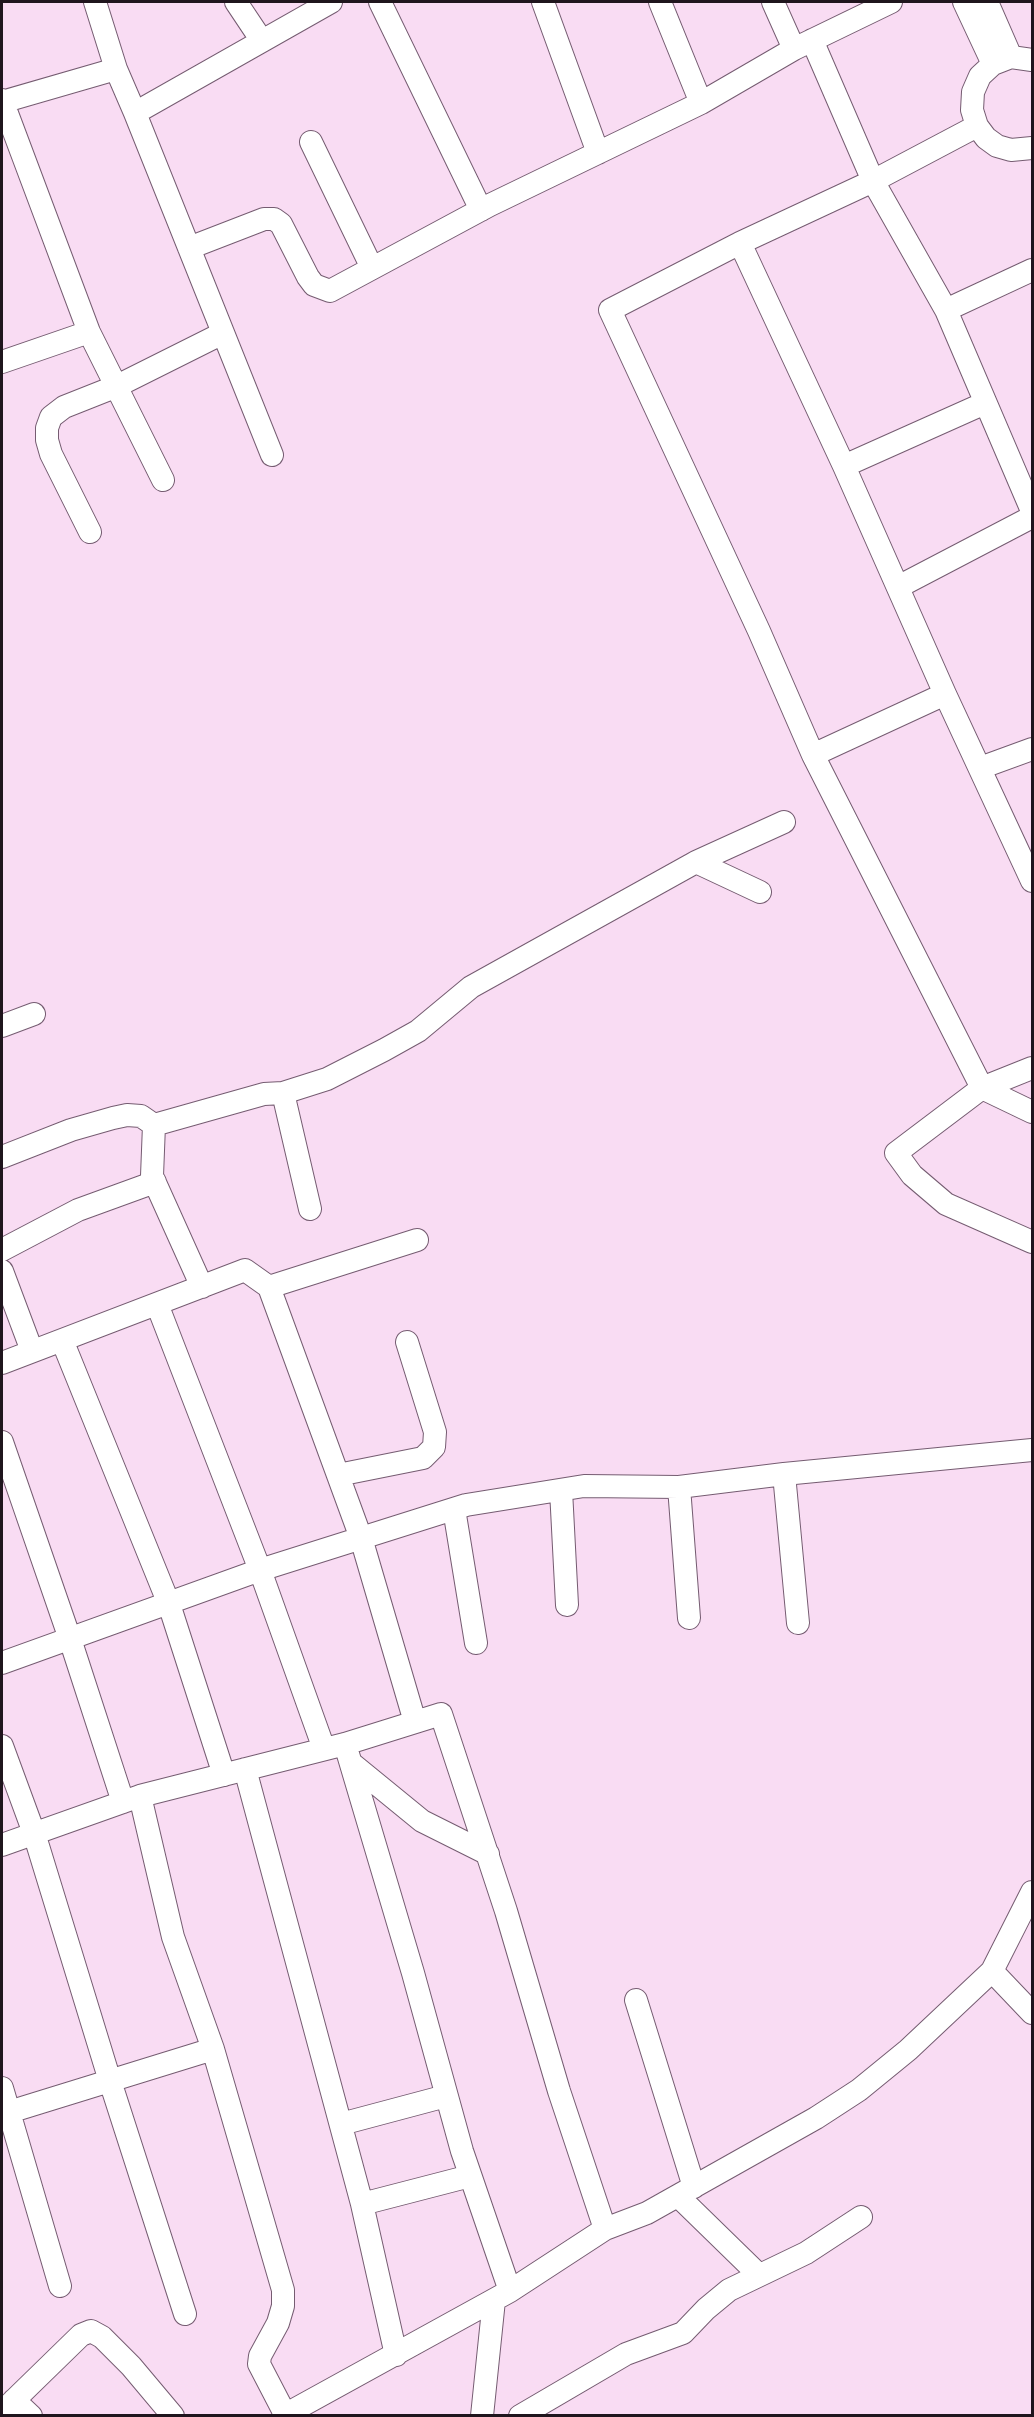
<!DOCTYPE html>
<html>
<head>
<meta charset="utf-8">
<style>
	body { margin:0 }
	#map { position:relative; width:1034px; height:2417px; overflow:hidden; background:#f9dcf3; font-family:Cabin,sans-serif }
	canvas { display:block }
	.frame { position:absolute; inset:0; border:3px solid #1f151d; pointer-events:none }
</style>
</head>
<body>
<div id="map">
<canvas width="1034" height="2417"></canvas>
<div class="frame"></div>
</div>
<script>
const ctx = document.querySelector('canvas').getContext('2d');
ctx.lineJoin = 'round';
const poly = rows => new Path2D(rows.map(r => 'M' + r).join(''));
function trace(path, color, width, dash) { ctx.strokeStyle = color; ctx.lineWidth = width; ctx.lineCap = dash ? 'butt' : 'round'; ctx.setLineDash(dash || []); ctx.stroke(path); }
const minor = poly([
	[95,2,116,69,135,113,272,455],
	[236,2,262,41],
	[380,2,481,210],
	[543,2,598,153],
	[660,2,701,103],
	[773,2,794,49],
	[964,2,993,64],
	[987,2,1011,57],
	[812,40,873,181,946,310,1032,511],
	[1032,60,1011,57,993,64,980,76,973,92,972,110,977,126,986,138,997,146,1011,150,1032,148],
	[2,100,89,332,163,480],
	[2,102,116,69],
	[135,113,331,2],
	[977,126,873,181,740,243,610,310,759,631,813,755,982,1088,1032,1068],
	[311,142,372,268],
	[740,243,844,466,945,694,1032,881],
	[189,248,264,219,274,219,281,224,308,277,314,285,330,291,490,205,701,103,794,49,891,2],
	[946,310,1032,270],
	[2,362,89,332],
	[844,466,985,403],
	[90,532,51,454,47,440,47,428,51,417,64,407,117,386,223,333],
	[898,587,1032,517],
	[813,755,945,694],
	[980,768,1032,749],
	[696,862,784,822],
	[2,1026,34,1014],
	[283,1093,327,1079,384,1050,418,1031,471,987,696,862,760,892],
	[1032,1112,982,1088,896,1153,912,1175,946,1204,1032,1242],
	[154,1125,152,1176,202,1287],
	[2,1157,71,1130,113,1118,127,1115,141,1116,154,1125,264,1094,283,1093,310,1209],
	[2,1250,78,1210,155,1182],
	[2,1271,32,1351],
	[269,1287,361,1538,415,1722],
	[157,1304,260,1570,324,1749],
	[62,1340,169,1604,224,1775],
	[2,1363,245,1270,269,1287,417,1240],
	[2,1442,70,1639,123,1802],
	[784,1474,1032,1450],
	[338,1475,423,1458,434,1447,435,1432,407,1342],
	[679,1487,689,1618],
	[561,1490,567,1605],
	[454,1509,476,1643],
	[2,1663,260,1570,466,1505,584,1486,679,1487,784,1474,798,1623],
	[345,1744,413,1973,462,2151,510,2291],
	[2,1746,34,1833,110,2081,185,2314],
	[351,1763,422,1821,488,1854],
	[245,1769,362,2204,396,2355],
	[140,1796,173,1937,213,2049,283,2290,283,2306,278,2323,260,2356,259,2364,285,2414],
	[2,1845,140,1796,345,1744,441,1714,506,1911,559,2091,605,2229],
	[992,1971,1032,2013],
	[636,2000,694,2187],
	[2,2088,60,2286],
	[9,2112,213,2049],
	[341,2124,446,2096],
	[678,2196,759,2275],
	[362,2204,470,2176],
	[14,2400,31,2416],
	[2,2412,81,2335,91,2331,102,2337,131,2366,173,2416],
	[283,2416,510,2291,605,2229,647,2213,816,2118,859,2090,908,2050,992,1971,1032,1892],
	[482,2416,494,2300],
	[520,2416,626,2354,683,2333,706,2309,729,2290,806,2253,861,2217]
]);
trace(minor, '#755c71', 24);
trace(minor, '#fff', 22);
</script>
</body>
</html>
